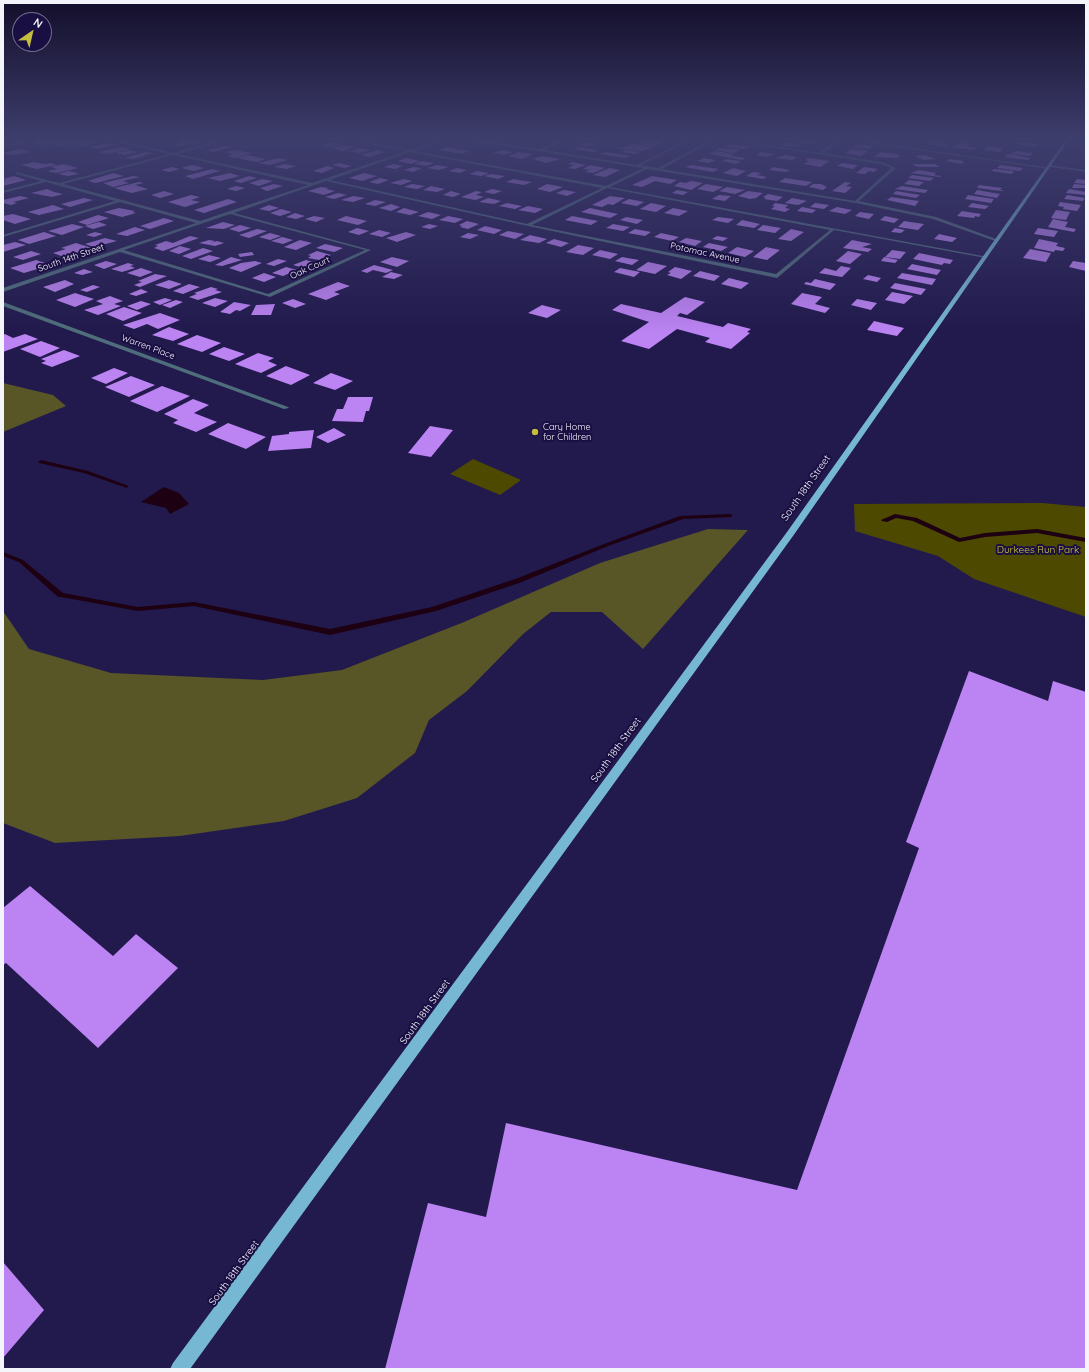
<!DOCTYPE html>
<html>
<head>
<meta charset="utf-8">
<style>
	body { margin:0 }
	#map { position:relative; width:1089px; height:1372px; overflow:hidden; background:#221a4d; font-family:Quicksand,sans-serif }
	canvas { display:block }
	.frame { position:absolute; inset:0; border:4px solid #f4f4fb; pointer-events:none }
	.north { position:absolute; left:12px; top:12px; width:40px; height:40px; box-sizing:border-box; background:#1a0f42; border:1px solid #716b8c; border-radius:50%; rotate:34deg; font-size:11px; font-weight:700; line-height:16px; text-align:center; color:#f4f4fb }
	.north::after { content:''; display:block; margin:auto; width:14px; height:18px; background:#c4bd3e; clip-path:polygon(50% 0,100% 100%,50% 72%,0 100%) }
</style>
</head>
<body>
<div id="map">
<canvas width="1089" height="1372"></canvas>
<div class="frame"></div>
<div class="north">N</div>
</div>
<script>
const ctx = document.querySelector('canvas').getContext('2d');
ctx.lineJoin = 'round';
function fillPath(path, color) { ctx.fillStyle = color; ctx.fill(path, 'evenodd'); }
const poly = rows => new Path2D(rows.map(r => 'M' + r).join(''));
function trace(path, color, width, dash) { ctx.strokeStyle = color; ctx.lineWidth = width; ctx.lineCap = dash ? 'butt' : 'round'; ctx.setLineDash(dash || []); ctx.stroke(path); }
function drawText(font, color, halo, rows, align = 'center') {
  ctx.font = font + ' Quicksand,sans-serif'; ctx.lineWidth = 4; ctx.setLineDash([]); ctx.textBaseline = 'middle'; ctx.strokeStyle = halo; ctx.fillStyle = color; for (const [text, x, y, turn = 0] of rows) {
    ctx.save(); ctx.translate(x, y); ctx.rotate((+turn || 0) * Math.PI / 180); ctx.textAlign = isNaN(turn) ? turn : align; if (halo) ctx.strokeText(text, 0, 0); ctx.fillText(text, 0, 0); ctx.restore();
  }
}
fillPath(poly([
	[473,459,521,480,500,495,450,474],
	[1042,503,1086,507,1086,617,974,579,938,556,855,531,854,504]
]), '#4d4900');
fillPath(poly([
	[3,383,53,395,66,406,3,432],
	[708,529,748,530,643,649,602,612,551,612,523,634,467,691,429,720,415,753,357,798,284,821,180,836,55,843,3,823,3,611,29,649,111,673,263,680,342,670,464,622,600,563]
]), '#585527');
fillPath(poly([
	[164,487,179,493,189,504,170,514,166,508,141,502]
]), '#1d0011');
fillPath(poly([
	[41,460,88,471,129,486,126,488,124,487,84,473,39,463,38,462,41,460],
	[730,514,732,515,732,517,683,519,608,546,522,582,436,611,330,635,194,606,138,611,61,597,58,597,19,562,3,556,3,552,23,560,63,593,138,607,194,602,330,629,432,607,518,578,604,544,680,516,730,514],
	[895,514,917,518,960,538,985,533,1037,529,1086,538,1086,542,1037,533,985,537,959,542,913,521,896,518,887,522,882,521,881,520,895,514]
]), '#1d0011');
fillPath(poly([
	[41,141,56,141,56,142,43,145,34,143],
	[67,141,78,142,61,146,55,144],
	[87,141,99,142,82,146,74,144],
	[177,141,199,141,199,142,181,146,173,145,180,143],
	[643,141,649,141,661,143,654,146,638,144],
	[793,141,813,141,816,142,807,144],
	[931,141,938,141,937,142,948,144,945,146,928,144],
	[333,142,342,144,330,147,321,146],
	[584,142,598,144,587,146,578,145],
	[784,142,802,145,797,147,780,145],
	[1018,142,1038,144,1036,147,1016,144],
	[108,143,116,145,98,149,90,147],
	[962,143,973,144,965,146,976,148,973,150,951,147],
	[634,144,652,147,643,151,618,149],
	[730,144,749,147,744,149,726,147],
	[858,144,873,146,869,149,853,147],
	[344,145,355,147,343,151,332,148],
	[226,146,232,147,213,152,207,150],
	[987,146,1003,148,1000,152,984,150],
	[123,147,129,149,109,154,98,152],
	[447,147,456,149,469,151,462,154,439,150],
	[579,147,598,150,593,152,573,149],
	[359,148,371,150,360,153,349,151],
	[719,148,724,148,740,150,734,153,715,150],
	[20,149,32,152,11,155,3,153],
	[852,149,868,151,861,156,845,153],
	[129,150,138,152,124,155,115,153],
	[234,150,252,153,235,158,227,156,234,154,225,152],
	[377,150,385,152,369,157,361,155],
	[502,150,513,152,504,155,493,153],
	[626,150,640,152,635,154,621,152],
	[715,151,734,154,731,156,746,158,742,160,709,154],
	[1017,151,1033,153,1030,156,1011,154],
	[146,152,153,153,133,159,125,158],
	[519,152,533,154,522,159,508,156],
	[606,152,631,156,625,158,600,154],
	[761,152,774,154,768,157,756,155],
	[881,152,896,154,900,156,897,158,874,157],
	[1008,154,1030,158,1028,160,1005,157],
	[247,155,266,159,257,162,237,158],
	[785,155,797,157,792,160,775,158],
	[925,155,935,159,924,160,915,156],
	[541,156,560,159,546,163,533,159],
	[279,158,288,160,270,165,258,163],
	[406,158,420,161,411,164,398,161],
	[704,158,716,160,709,163,697,161],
	[809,158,829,161,821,167,804,164,809,161,805,160],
	[726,159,741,161,736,164,722,161],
	[949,159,964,161,962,164,946,161],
	[422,161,434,163,426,166,414,164],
	[34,162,46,164,50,163,57,165,37,169,21,165],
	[573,162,586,165,575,169,568,168,574,165,568,164],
	[339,163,352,166,345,168,332,165],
	[842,163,858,165,853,169,837,166],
	[63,164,78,168,56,173,47,171,57,169,51,167],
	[284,164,296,166,287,169,274,167],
	[393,164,403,166,395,169,384,167],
	[912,164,935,164,940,167,917,167],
	[192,165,204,168,194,171,181,168],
	[437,165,449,167,439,170,427,168],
	[590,165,605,168,593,173,585,172,590,170,583,169],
	[691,165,719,169,713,172,685,167],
	[1000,165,1023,168,1020,171,997,168],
	[327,166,334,168,322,173,313,171],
	[172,167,180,169,169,172,161,170],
	[413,167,422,168,413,172,404,170],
	[773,167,790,170,786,172,769,170],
	[864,167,878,169,874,172,869,171,865,174,856,173],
	[457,168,467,170,460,173,449,171],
	[609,168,620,170,605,177,593,175],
	[733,168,746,171,737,176,723,173],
	[212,169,220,171,193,179,185,176],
	[994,169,1014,171,1012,174,991,171],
	[919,170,936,173,934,175,941,176,940,177,911,173],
	[68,171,73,172,79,174,68,176,58,174],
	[477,171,489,173,481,176,469,174],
	[753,172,761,173,757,175,767,177,763,179,746,176],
	[113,173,124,176,96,183,88,181],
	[230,173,240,176,220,181,208,178],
	[364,173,377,176,362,181,349,178],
	[491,174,505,176,498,179,484,176],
	[912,175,934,178,930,181,908,178],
	[14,176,26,180,3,186,3,181,6,180,3,179],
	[133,176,140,177,123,181,129,183,113,187,103,183],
	[249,176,257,178,241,183,234,181],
	[652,176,677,180,670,184,655,181,642,187,632,185],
	[380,178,389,180,378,184,369,182],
	[785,178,812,182,806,186,779,182],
	[262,179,273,181,259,186,249,183],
	[404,179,412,181,401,185,390,183],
	[514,179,518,180,532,182,524,185,506,182],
	[1077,179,1086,180,1086,184,1074,183],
	[909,180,924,182,919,186,904,184],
	[691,181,703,183,691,190,674,186,680,182,686,183],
	[139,182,144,183,135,185,148,189,132,193,114,188],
	[845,182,851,183,846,186,852,187,845,193,832,191],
	[274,184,283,186,267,191,260,188],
	[412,184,425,186,417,189,404,187],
	[547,184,563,187,550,192,537,189],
	[706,184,723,187,713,192,697,189],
	[813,184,821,184,827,187,823,190,809,187],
	[1074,184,1086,185,1086,188,1072,188],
	[979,185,1002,188,1000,190,1003,190,1002,191,977,188],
	[236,186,245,188,236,191,227,189],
	[431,186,445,189,437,192,423,190],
	[902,186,928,190,925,193,895,189],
	[321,187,328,188,326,189,335,191,324,195,308,191],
	[727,187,745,190,735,194,719,191],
	[47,189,54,192,63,194,52,197,31,193],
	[492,189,502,191,494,194,484,192],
	[1069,189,1086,192,1086,195,1066,193],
	[564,190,576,192,567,196,556,193],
	[677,190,688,192,683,195,672,193],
	[977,190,1000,194,997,198,974,194],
	[164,191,174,194,160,198,151,195],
	[451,191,461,194,453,197,443,195],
	[476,191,482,192,476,195,484,197,475,200,461,197],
	[748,191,763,193,756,198,750,199,738,196],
	[896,191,920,195,916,198,893,194],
	[338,193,347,195,334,199,325,197],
	[768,194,783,197,777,201,764,199,766,198,763,197],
	[191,195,200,197,191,200,200,202,185,207,168,202],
	[719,195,731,196,725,201,712,199],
	[968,195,994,199,991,203,965,199],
	[1067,195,1085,198,1083,201,1064,199],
	[20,196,29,198,13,202,17,203,11,205,3,203,3,200],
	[353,196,365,198,353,202,341,200],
	[610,196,625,198,613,205,608,204,602,207,592,205],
	[891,197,919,201,915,206,887,200],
	[84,198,93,200,70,207,61,204],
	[488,198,501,201,494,204,479,202],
	[792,198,807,201,798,205,785,203],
	[228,199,237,202,204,213,194,210],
	[629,199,644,202,637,206,621,203],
	[375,200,386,202,375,206,365,204],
	[1060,202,1081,205,1077,211,1063,209,1064,207,1058,206],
	[507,203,522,206,515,209,499,206],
	[651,203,666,206,656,212,640,209],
	[775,203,788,205,785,208,790,209,785,212,771,209,775,206,772,206],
	[815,203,829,205,824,209,810,207],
	[972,203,989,206,985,209,968,207],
	[391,204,400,207,391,211,379,208],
	[53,205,64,209,39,215,28,212],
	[269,205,279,208,269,211,259,209],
	[528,206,543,209,535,213,518,210],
	[802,207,807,208,816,210,812,213,797,211],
	[837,207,852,210,845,214,829,211],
	[119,208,135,211,132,212,136,213,122,217,104,212],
	[404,208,419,212,410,215,396,212],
	[590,208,618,214,610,218,581,212],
	[673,208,688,211,679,216,664,213],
	[281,209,292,212,280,216,270,213],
	[1056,210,1070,212,1066,220,1051,218],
	[962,211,981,214,979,217,975,216,974,218,957,216],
	[428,212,441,215,432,219,418,216],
	[860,212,874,214,869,219,855,216],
	[295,213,305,216,296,219,286,217],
	[13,214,31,219,15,224,3,220,3,216],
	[98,215,109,218,87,225,78,222],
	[314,216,325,218,316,222,305,219],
	[346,216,367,221,358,225,337,220],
	[448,216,463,219,455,223,439,220],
	[572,216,598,221,591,225,565,220],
	[885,216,899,219,894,223,880,220],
	[626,217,643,220,637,224,620,220],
	[718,217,734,219,728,223,712,220],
	[164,218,174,221,150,229,140,226],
	[1053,219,1068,222,1065,227,1076,229,1074,232,1048,227],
	[742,220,760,224,754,228,736,225],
	[467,221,479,224,468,229,460,227,462,226,459,225],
	[904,221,924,224,918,230,898,227],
	[99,222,107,225,93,229,85,226],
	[223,222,235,225,224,229,206,228],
	[72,224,84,227,62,235,48,231],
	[429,224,438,226,430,229,421,227],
	[613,224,630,227,623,231,606,228],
	[240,225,251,228,239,232,229,229],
	[763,225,781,228,775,233,757,230],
	[485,226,502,230,494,234,477,230],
	[135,227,145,230,127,236,116,234],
	[357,228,369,231,359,235,348,232],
	[895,228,905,230,901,233,891,232],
	[1038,228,1058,231,1054,237,1034,234],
	[257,229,267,231,249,238,239,235],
	[635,229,651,232,645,236,628,233],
	[791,229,804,232,791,241,778,239],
	[379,230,391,233,382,237,369,234],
	[508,231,524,234,515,239,499,235],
	[44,232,56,236,29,244,18,240],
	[95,232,103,234,94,237,86,235],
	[406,232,416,235,397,242,386,238],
	[270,233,281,236,270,240,259,237],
	[468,233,479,235,470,239,460,237],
	[661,233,679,237,672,241,654,237],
	[939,234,957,238,952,242,934,239],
	[530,235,547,239,539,243,520,240],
	[190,236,199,238,163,251,154,248,158,246,155,245,166,241,173,243],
	[717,236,728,238,723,241,712,239],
	[282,237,293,240,283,244,271,241],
	[105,238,117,241,94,247,85,244],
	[686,238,702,241,695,246,679,242],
	[554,239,569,243,561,247,546,243],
	[1039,239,1058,243,1056,246,1065,248,1063,251,1055,250,1054,252,1034,248],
	[209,240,215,241,211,243,217,241,224,243,215,246,199,243],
	[300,240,312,243,296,250,284,247],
	[852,240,872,244,862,247,872,249,868,252,843,248],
	[15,242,26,245,3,252,3,245],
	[76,243,92,248,64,257,53,253,66,249,61,248],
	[709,243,728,247,721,251,703,247],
	[325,244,343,248,334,252,316,248],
	[578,245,594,248,583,255,566,252],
	[180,246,191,249,179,254,169,251],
	[737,247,754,251,745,257,728,253],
	[766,247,780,250,767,260,753,257],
	[203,248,213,251,191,259,182,256],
	[1030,249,1051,253,1046,262,1023,258],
	[600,250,618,254,610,259,592,255],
	[892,250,906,252,900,259,885,257],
	[31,251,41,254,23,260,13,257],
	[317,251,331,255,319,260,308,258,311,256,308,255],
	[848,251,862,254,850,264,836,261],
	[252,252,254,255,240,257,238,254],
	[919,253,953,260,950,264,944,263,942,265,913,259],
	[209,255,221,258,210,262,198,259],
	[231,257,242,260,222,266,215,265],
	[392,257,409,261,397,267,380,262],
	[622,257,639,260,632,265,615,261],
	[884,257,898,260,895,263,881,261],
	[278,259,287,261,274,266,266,264],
	[36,260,45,263,38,265,44,267,24,273,10,268],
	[306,260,316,263,304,268,293,265],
	[106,261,117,264,104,269,94,265],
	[255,261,262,263,241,272,229,268,241,263],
	[1073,261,1086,263,1086,271,1069,267],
	[648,262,667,266,655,274,636,270],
	[128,263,134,265,130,266,135,268,122,272,111,269],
	[912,264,941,270,937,275,907,269],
	[374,265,393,270,386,273,373,270,367,273,361,271],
	[841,266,851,268,842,277,819,273,825,268,836,271],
	[286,267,297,270,283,276,272,273],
	[675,267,692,271,681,279,667,275,671,273,668,272],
	[141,268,153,272,140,277,127,273],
	[620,268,640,272,634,277,614,272],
	[84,269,93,272,82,275,74,273],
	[700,271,720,276,714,281,693,276],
	[391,272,403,275,394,279,382,277],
	[264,273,276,277,264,282,252,278],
	[902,273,936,279,932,285,897,278],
	[155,274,167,276,140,287,134,285,142,282,138,281],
	[868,275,881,278,877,282,863,279],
	[729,278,749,283,741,289,721,284],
	[815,279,836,284,830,290,804,284,806,282,811,283],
	[65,280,74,284,55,292,43,287],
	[169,280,182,284,169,289,155,285],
	[338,282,350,286,334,292,340,294,326,300,308,294],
	[895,283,926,289,921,295,890,288],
	[189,284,200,287,183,294,173,291],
	[93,285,100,287,87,292,80,290],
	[211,287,218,289,215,290,222,292,198,300,189,297,197,294,194,293],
	[141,289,148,292,136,296,129,294],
	[892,292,913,296,904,304,885,300],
	[75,293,94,299,75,307,56,300],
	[802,293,822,297,815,304,830,308,825,313,791,304],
	[110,296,123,301,114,304,121,306,98,315,84,310,103,304,96,301],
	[685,297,705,302,687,315,680,313,677,316,723,327,728,323,751,329,747,332,750,333,731,349,705,342,710,338,677,329,649,349,621,341,649,322,612,310,621,304,661,313],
	[165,298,172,300,160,305,153,302],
	[215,298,228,301,215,307,202,303],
	[293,299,306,304,295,308,282,303],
	[857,299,877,303,871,310,851,305],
	[176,300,183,302,170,308,162,305],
	[141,301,151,304,137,310,127,306],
	[234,302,251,305,240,311,236,310,230,314,220,312],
	[275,304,271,315,251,315,256,305],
	[542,305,561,310,547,318,528,313],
	[124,307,142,313,123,321,106,314],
	[160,313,180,320,158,329,147,324,134,329,123,325],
	[874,321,904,328,897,336,867,330],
	[169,327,189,334,173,341,152,335],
	[5,334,13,338,25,334,38,339,3,352,3,335],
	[197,335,221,343,202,352,177,344],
	[41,341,60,348,40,357,20,349],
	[224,347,245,354,229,361,209,354],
	[64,350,80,356,52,367,41,363,46,361,41,359],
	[258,353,274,358,268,361,277,365,261,373,235,364],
	[286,366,310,375,291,385,266,376],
	[114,368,128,373,106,384,91,378],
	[331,373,353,381,335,390,313,383],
	[131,376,155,385,129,397,105,387],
	[162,386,190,396,157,412,130,401],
	[348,397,373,397,369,411,366,411,363,422,332,421,337,409,343,409],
	[193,399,209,405,194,413,217,422,196,432,173,423,178,420,164,414],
	[228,423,266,437,246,449,208,434],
	[430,426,453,430,431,457,408,453],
	[334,428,346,435,328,443,316,437],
	[314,430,311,448,268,451,272,436,289,434,289,432],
	[969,671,1048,701,1053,681,1086,692,1086,1369,385,1369,428,1203,486,1217,506,1123,797,1190,919,848,906,842],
	[30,886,113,956,136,934,178,968,98,1048,6,963,3,965,3,908],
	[3,1262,44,1310,3,1358]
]), '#bc83f3');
fillPath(poly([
	[23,141,30,141,3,148,3,146,23,141],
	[113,141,120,141,173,153,217,141,223,141,178,154,312,183,406,151,354,141,362,141,410,150,436,141,441,141,414,151,606,186,643,168,500,145,453,141,500,143,541,149,559,141,564,141,545,150,637,165,685,141,689,141,641,165,658,168,709,141,713,141,662,169,855,201,891,168,881,164,733,141,743,141,819,153,835,141,839,141,823,153,882,162,896,168,859,201,936,217,999,240,995,241,933,219,856,203,647,169,610,187,988,257,986,258,834,230,777,278,528,226,326,181,234,213,371,250,270,297,120,252,3,292,3,288,196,223,120,202,3,237,3,235,115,201,46,182,3,193,3,191,41,181,16,174,16,172,59,183,169,154,113,141],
	[410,152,602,188,527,224,330,180,410,152],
	[173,155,308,185,200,221,63,184,173,155],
	[607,188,830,230,776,274,532,225,607,188],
	[230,214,365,250,268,294,124,250,230,214],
	[855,141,866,141,1051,168,1049,169,855,141],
	[1049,165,1086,170,1086,172,1050,167,1049,165],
	[3,302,288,407,289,408,284,409,3,306,3,302]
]), '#4f6e7b');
fillPath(poly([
	[1065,141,1068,141,793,536,190,1369,170,1369,173,1363,787,532,1065,141]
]), '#76b8d3');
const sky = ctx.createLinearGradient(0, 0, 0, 333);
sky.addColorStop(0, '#130e2a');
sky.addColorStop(0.42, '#3e3e6d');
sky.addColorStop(1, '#3e3e6d00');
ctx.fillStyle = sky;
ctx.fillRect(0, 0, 1089, 333);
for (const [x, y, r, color] of [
	[535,432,4,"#c4bd3e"]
]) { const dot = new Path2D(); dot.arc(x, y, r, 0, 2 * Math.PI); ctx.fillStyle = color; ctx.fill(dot); trace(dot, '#1a0f42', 1.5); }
drawText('9px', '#f4f4fb', '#1a0f42', [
	["Potomac Avenue",705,253,12],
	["South 14th Street",71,258,-19],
	["Oak Court",310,268,-24],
	["Warren Place",148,347,20]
]);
drawText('9px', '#f4f4fb', '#1a0f42', [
	["Cary Home",543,427],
	["for Children",543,437]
], 'left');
drawText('10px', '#f4f4fb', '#1a0f42', [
	["South 18th Street",806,488,-55],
	["South 18th Street",616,750,-54],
	["South 18th Street",425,1012,-54],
	["South 18th Street",234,1273,-54]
]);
drawText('10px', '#d1c939', '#1a0f42', [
	["Durkees Run Park",1038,550]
]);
</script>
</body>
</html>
